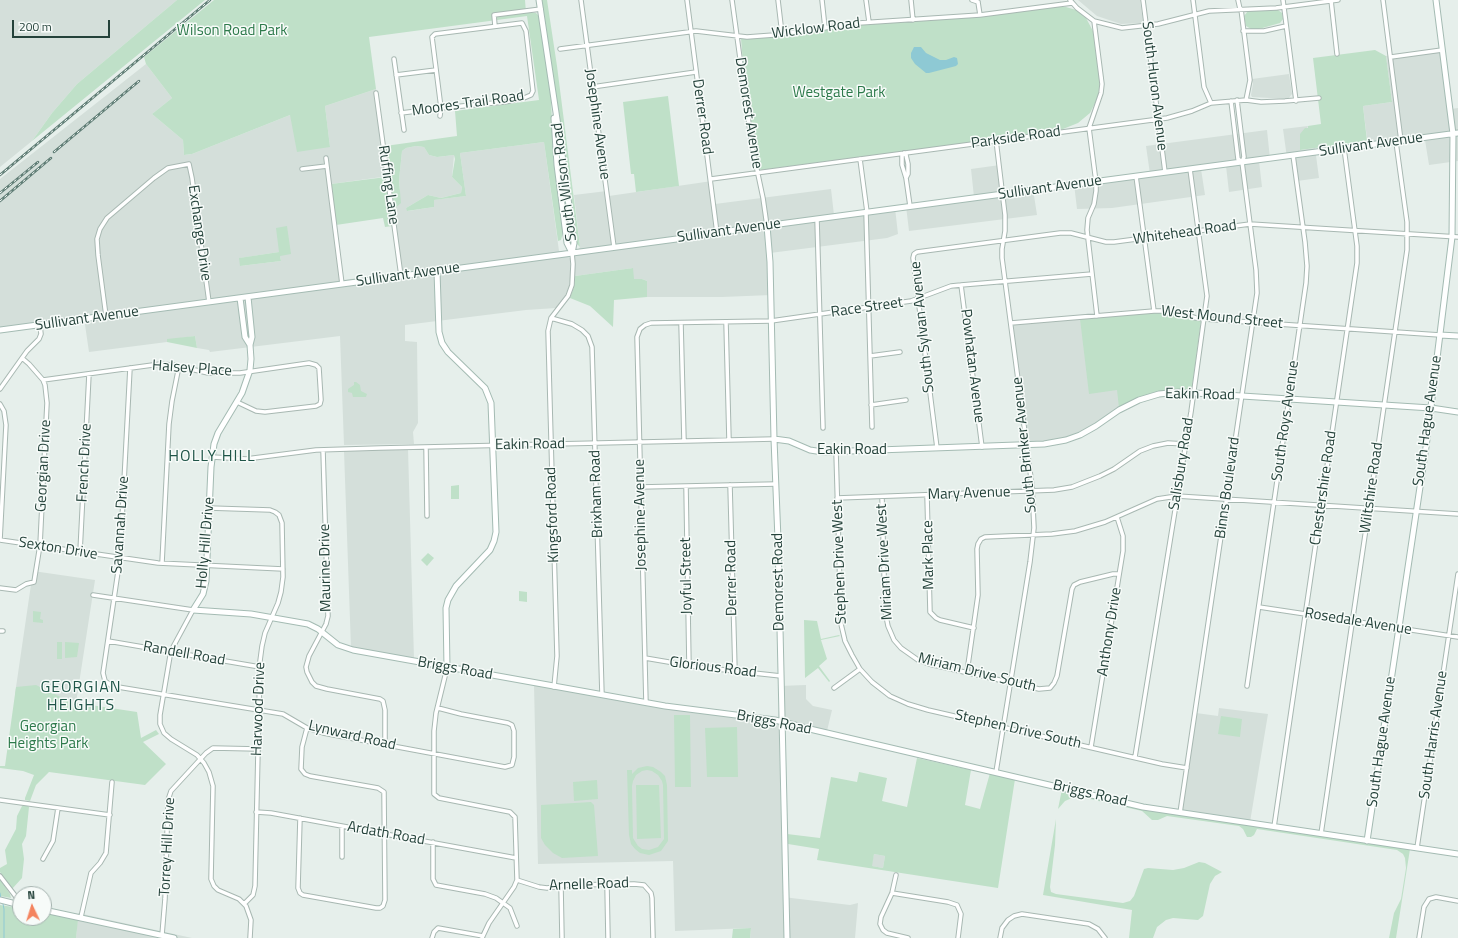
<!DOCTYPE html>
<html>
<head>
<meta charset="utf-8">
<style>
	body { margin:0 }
	#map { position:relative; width:1458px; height:938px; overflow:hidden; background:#e6efeb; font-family:"Titillium Web",sans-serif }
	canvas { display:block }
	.north { position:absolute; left:12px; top:886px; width:40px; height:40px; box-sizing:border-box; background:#f7fbf9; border:1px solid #a3b1ad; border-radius:50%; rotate:356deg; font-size:11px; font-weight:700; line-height:16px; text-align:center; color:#24423a }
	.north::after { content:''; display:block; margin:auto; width:14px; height:18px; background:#f4845f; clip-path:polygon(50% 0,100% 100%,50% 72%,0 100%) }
	.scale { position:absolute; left:12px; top:20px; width:98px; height:18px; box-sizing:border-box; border:2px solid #24423a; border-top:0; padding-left:5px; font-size:12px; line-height:14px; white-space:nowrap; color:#24423a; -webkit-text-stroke:3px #f7fbf9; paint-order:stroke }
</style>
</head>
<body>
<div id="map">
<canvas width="1458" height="938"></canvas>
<div class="north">N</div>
<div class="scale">200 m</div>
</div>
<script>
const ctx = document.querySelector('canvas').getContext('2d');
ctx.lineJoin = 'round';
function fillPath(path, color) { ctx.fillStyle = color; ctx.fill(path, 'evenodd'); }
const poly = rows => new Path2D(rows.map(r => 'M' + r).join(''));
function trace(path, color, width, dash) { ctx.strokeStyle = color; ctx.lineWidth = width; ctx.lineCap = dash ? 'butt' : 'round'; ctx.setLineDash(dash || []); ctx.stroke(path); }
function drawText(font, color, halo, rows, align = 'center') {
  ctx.font = font + ' "Titillium Web",sans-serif'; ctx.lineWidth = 3; ctx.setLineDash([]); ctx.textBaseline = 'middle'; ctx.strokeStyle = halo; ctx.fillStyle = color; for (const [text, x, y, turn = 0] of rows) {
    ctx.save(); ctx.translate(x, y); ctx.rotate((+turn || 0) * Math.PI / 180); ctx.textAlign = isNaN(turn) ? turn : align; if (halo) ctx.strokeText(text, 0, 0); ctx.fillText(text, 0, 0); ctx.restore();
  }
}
fillPath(poly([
	[0,0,177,0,77,84,52,113,32,141,0,167],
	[1078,0,1140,0,1143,21,1141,23,1121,24,1097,16],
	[1443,48,1451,109,1458,108,1458,161,1429,165,1425,140,1368,147,1363,106,1392,102,1386,56],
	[146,64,172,98,152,114,183,140,184,155,192,154,290,115,330,147,325,106,376,89,389,176,331,184,343,280,399,273,391,210,400,189,399,180,402,151,406,148,416,146,424,147,429,155,437,157,454,155,452,177,462,187,461,193,441,198,428,195,406,208,408,211,434,207,433,200,466,196,460,153,544,142,559,251,570,258,571,275,569,287,565,296,556,308,526,310,405,325,405,341,417,342,418,423,413,432,414,444,344,445,340,336,210,352,209,350,197,348,195,336,167,340,167,342,89,352,84,318,0,329,0,179],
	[279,252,281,261,240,266,240,258],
	[1289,74,1292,94,1288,99,1252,97,1251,95,1253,84,1252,79],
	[1308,126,1300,150,1315,148,1319,178,1297,181,1295,157,1287,158,1283,129],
	[1267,130,1270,159,1259,161,1262,187,1229,192,1226,166,1201,169,1205,195,1112,208,1077,209,1074,184,1150,174,1146,146],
	[1000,165,1003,193,1033,189,1037,215,909,231,906,206,974,197,971,169],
	[712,181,715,204,831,189,834,215,895,208,898,234,887,238,770,253,771,295,722,297,647,297,647,281,642,279,633,279,633,268,575,276,574,258,580,247,574,195,607,191,609,196],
	[1080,319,1169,389,1152,392,1119,408,1090,428,1076,433,1070,436,1055,441,1030,443,1028,441,1013,326,1015,324],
	[408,449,414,659,351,648,344,451],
	[33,571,95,580,76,703,15,694],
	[534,685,653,707,751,719,777,724,779,710,779,686,806,685,806,699,813,706,832,710,826,735,778,724,779,729,783,897,850,905,858,903,855,938,750,938,751,928,675,931,673,861,538,864],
	[1219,708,1268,714,1250,822,1181,811,1196,713,1218,716],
	[874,854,885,856,883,868,871,866],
	[78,913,192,938,76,938]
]), '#d4dfda');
fillPath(poly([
	[177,0,205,0,32,141,52,113,77,84],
	[214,0,525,0,526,13,536,13,539,16,542,33,551,100,554,165,563,233,561,240,558,241,544,142,460,153,466,196,434,200,434,207,407,211,406,208,428,195,441,198,461,193,462,187,452,177,455,159,454,155,437,157,429,155,424,147,416,146,406,148,402,151,399,180,401,203,393,210,385,146,457,136,455,111,539,100,527,16,369,37,376,89,325,106,330,147,297,152,290,115,192,154,184,155,183,140,152,114,172,98,146,64,144,57],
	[542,0,547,0,557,66,580,247,576,243],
	[1053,7,1066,7,1076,10,1086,18,1094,33,1100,82,1098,97,1090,113,1078,123,1058,131,761,170,758,168,745,86,741,39,775,37,860,25,976,17],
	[1278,10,1282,13,1283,19,1280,23,1259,29,1251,29,1246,26,1244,16,1248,11],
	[1375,50,1386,56,1392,102,1363,106,1367,141,1300,150,1300,134,1305,128,1308,128,1308,126,1321,124,1313,58],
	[668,96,679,186,636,192,634,174,631,174,623,102],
	[386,177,392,226,385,227,383,218,336,225,331,184],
	[287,226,291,254,280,256,281,261,240,266,239,258,279,252,276,228],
	[633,268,634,279,642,279,647,281,647,297,614,300,613,327,590,306,570,298,574,287,575,276],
	[1161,312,1174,313,1201,321,1192,388,1189,390,1168,390,1152,393,1134,400,1119,408,1117,390,1089,394,1080,319],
	[195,336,197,348,167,342,167,339],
	[354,382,356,382,360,385,361,391,367,394,366,397,353,397,352,393,348,392,348,389,354,385],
	[459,485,459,499,451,499,451,486],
	[428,553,434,558,427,566,421,560],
	[519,591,527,592,527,602,519,601],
	[33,611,41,612,40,619,43,620,43,623,33,622],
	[804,620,817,621,821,639,839,635,840,636,821,640,827,659,819,666,830,681,829,682,818,668,805,678],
	[62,642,62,659,57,659,57,642],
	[65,642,79,643,77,657,65,658],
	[36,685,71,702,137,712,141,738,156,730,159,734,143,742,166,764,145,785,49,772,36,785,30,801,25,800,25,798,34,775,23,771,0,768,0,766,5,766,16,687],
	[674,715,690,715,691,787,675,787],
	[1221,716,1242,719,1240,737,1218,734],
	[737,727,738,777,707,777,705,728],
	[917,758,971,770,965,805,980,809,990,773,1015,779,998,888,817,860,819,849,788,844,787,834,820,838,831,777,857,782,859,772,887,778,882,801,907,807],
	[874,854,885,856,883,868,872,866],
	[647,766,653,767,661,772,665,776,667,785,668,841,661,851,649,855,640,853,635,849,631,844,629,835,627,770,632,770,632,774,638,768],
	[647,770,652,771,658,775,662,781,663,785,664,839,658,847,649,850,642,849,638,846,633,838,632,786,633,781,636,775,642,771],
	[597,780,598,799,574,801,573,782],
	[636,785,659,785,661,838,637,839],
	[1062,789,1167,813,1410,849,1396,938,1389,938,1394,913,1401,899,1406,868,1405,858,1403,854,1397,850,1257,829,1254,835,1251,837,1247,837,1243,829,1239,826,1167,816,1158,820,1152,820,1142,811,1081,797,1072,798,1065,801,1058,809],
	[591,802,594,805,598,856,562,858,553,853,545,845,541,838,541,805],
	[26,805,29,807,26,836,22,844,24,859,22,878,12,889,0,872,0,868,7,864,5,850,16,829,17,816,22,806],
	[1056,819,1055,845,1050,887,1051,892,1056,894,1123,903,1130,901,1134,896,1144,869,1148,868,1173,870,1184,868,1199,862,1205,863,1222,872,1215,876,1210,884,1203,916,1198,920,1173,918,1166,920,1157,927,1153,938,1129,938,1132,910,1043,895],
	[0,879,10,894,11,898,0,896],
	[0,905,20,908,20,918,44,918,44,913,78,920,76,938,0,938],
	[751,928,750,938,732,938,733,929]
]), '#bfe0c8');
fillPath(poly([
	[914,47,921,47,926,53,940,60,946,60,954,57,957,58,958,64,956,66,929,73,926,73,915,64,911,58,911,53]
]), '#8ec9d4');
trace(poly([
	[0,893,1,899],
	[3,904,4,909,4,938]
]), '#8ec9d4', 1);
const street = poly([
	[581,0,614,247],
	[687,0,717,233],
	[732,0,752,146,763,198,767,226],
	[778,0,782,34],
	[822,0,825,28],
	[866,0,869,22],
	[911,0,913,20],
	[972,0,978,2],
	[1070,0,1077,8,1094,21,1122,28,1158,24,1209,11,1276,8,1338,0],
	[1143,0,1165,172],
	[1193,0,1204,87,1211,103],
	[1238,0,1240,9],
	[1283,0,1296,101],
	[1331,0,1337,54],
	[1383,0,1401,141],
	[978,2,980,15],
	[1241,9,1250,80,1246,100],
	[1094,21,1102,84,1101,93,1089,128,1096,182,1096,191,1094,204,1088,218,1087,230,1097,316],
	[495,26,494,15,541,9],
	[1243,31,1264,31,1286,26],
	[560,49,696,31,747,37,774,35,859,23,980,15,1072,3],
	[1391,57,1442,50],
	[394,59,404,130],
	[396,75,436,70],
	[592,87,696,72],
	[376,93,401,276],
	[1231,101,1238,159,1242,162],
	[401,113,441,108,505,102,524,98,531,95,533,91,526,31,522,23,435,34,432,37,441,108,440,116],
	[996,140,1005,215,1005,231,1002,249,1002,258,1032,486,1034,528,1030,562,996,772],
	[904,153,902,156,902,165,906,178,910,206],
	[904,153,906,155,908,164,908,174,906,178],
	[326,158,342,284],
	[860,159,867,212],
	[302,169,327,166],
	[1136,176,1154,311],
	[711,179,1167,118,1192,111,1211,103,1246,100,1261,102,1285,101,1319,98],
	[866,212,872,427],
	[817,219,823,428],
	[961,285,982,447],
	[106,316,98,255,97,239,100,229,107,218,154,178,168,168,189,164,192,178,209,302],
	[551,318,572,324,582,330,588,336,592,347,602,695],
	[726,322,729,440],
	[681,323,684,441],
	[1011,323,1154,311,1173,311,1196,318,1204,319,1440,335],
	[870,356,900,352],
	[130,368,120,558,103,673,105,681,112,686,283,714,307,728,323,733,505,767,512,765,514,757,514,731,512,725,508,723,461,714,438,708],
	[43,380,160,364,173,365,208,373,240,373,309,363,316,365,319,368,321,400,320,404,316,406,265,412,256,411,237,402],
	[0,389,27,351,39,339,41,334,40,325],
	[0,404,4,411,6,425,0,540],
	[871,405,906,400],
	[426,447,427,516],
	[937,448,913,258,914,254,917,252,1060,233,1071,233,1106,242,1114,242,1250,224,1458,237],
	[323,450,328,616,326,624,309,656,306,667,307,672,312,682,316,686,327,689,380,699,383,701,385,710,385,744],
	[836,451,841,624,845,641,852,655,860,669,872,682,890,696,908,704,928,710,1162,764,1187,768],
	[212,457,246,459,316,450,380,448,774,439],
	[730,485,735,671],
	[686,486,689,666],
	[640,487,776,484],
	[927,495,930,612,936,618,940,620,974,628],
	[882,497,885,611,888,626,894,640,901,648,918,660,929,664,1039,689,1050,688,1054,683,1057,676,1072,589,1074,585,1080,582,1113,574,1119,574],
	[837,498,1054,490,1072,487,1100,476,1114,469,1140,451,1153,446,1168,443,1185,444],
	[209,508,270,510,275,512,279,515,282,523,283,577,281,592,278,603,265,633,262,646,260,661,255,886,253,895,244,904],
	[0,540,158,563,283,569],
	[80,552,89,374],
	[162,563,169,424,172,401,179,366],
	[0,588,16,590,26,584,34,582,40,545,47,403,45,385,43,380,29,364,22,358],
	[93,595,193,610,173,647,170,656,160,715,160,724,164,733,171,739,197,755,204,763,209,772,213,786,211,879,214,886,218,890,239,899,246,906,251,920,250,938],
	[1259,607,1458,637],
	[0,631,3,631],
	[108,641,260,667],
	[645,658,698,667,781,676],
	[447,668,436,713,434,731,434,794,439,798,510,812,515,817,517,880,514,887,489,923,482,938],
	[967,672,978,595,977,549,978,544,981,539,985,537,1052,534,1075,531,1105,522,1157,499,1177,496,1458,514],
	[1247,686,1306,283,1307,266,1305,242,1293,155],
	[554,687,557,656,548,331,551,318,568,296,572,285,573,264,572,253],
	[834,688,860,669],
	[646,703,637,337,640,329,645,325,651,323,771,321,911,301,951,286,961,285,1092,274],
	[1091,747,1123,551,1123,536,1117,517],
	[1135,757,1191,412,1207,296,1190,169],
	[0,800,110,815],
	[256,812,271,813,516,858],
	[1180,813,1257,293,1256,270,1242,162,1244,157,1237,100],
	[300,818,298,888,300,893,303,895,376,908,380,908,383,906,385,900,384,792,378,788,310,776,305,774,301,769,302,747,307,728],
	[1274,827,1357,263,1357,246,1344,148],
	[1321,834,1407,250,1407,222,1396,142],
	[433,842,433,879,436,885,485,894,496,898,510,908,517,926],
	[1417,848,1458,574],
	[342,857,342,826],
	[43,859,53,841,58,808],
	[896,875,892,893,881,917,880,924,883,930,887,933,908,938],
	[0,876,20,902],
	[517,880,539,887,547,888,568,885,634,884,644,885,651,893,652,898,653,938],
	[607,885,608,938],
	[561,886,562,938],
	[892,893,948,902,957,905,961,914,958,938],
	[81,917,91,873,100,863,106,853,112,782],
	[162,935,165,899,168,800,171,791,206,753,213,748,258,749],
	[432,938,434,932,438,928,483,936],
	[1000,938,1002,928,1008,920,1014,916,1022,914,1089,924,1098,929,1105,938],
	[1419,938,1424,907,1429,899,1436,897,1458,901]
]);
const secondary = poly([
	[539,0,560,139,574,243,572,253],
	[554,118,557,165,567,243,572,253],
	[767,226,770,262,774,439,778,540,787,938],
	[437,271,439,332,442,343,448,352,485,388,491,403,496,532,494,541,490,550,456,586,448,600,446,608,447,668],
	[248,297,252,337,250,345,251,359,250,370,242,393,218,433,214,444,211,467,206,581,203,594,193,610,251,614,308,624,318,629,338,645,353,650,665,706,775,720,814,730,1143,807,1458,854],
	[240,298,245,337,250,345],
	[0,330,684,238,742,229,1458,133],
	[1440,335,1458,336],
	[774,439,789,441,810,450,823,452,1044,444,1066,440,1080,435,1096,426,1119,410,1139,400,1159,394,1179,392,1431,408,1458,412],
	[1367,841,1426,447,1452,237,1453,134,1436,0],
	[0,900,20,905],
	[44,910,174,938]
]);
trace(street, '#a8b8b2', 5.5);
trace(secondary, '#a4bbb3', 7);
trace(street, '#fff', 3.5);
trace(secondary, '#fff', 5);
const rail = poly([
	[54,152,139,81],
	[0,175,210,0],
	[0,193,38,162],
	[0,201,51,158]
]);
trace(rail, '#5f7d75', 2.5);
trace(rail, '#f7fbf9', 1, [3]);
drawText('15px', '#24423a', '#f7fbf9', [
	["Wicklow Road",816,29,-7],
	["South Huron Avenue",1154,86,83],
	["Moores Trail Road",468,104,-8],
	["Demorest Avenue",748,113,81],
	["Derrer Road",702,117,82],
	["Josephine Avenue",597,124,82],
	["Parkside Road",1016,138,-8],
	["Sullivant Avenue",1371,145,-8],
	["South Wilson Road",565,182,-97],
	["Ruffing Lane",388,185,82],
	["Sullivant Avenue",1050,188,-8],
	["Sullivant Avenue",729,231,-8],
	["Exchange Drive",199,233,82],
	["Whitehead Road",1185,233,-8],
	["Sullivant Avenue",408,275,-8],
	["Race Street",867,308,-8],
	["West Mound Street",1222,318,6],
	["Sullivant Avenue",87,319,-8],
	["South Sylvan Avenue",923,327,-96],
	["Powhatan Avenue",972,366,83],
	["Halsey Place",192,369,4],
	["Eakin Road",1200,395,1],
	["South Roys Avenue",1286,421,-82],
	["South Hague Avenue",1428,421,-82],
	["Eakin Road",530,445,-1],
	["South Brinker Avenue",1025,445,-96],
	["Eakin Road",852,450],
	["French Drive",85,463,-87],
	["Salisbury Road",1182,464,-81],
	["Georgian Drive",44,466,-87],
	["Binns Boulevard",1228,488,-82],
	["Chestershire Road",1324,488,-82],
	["Wiltshire Road",1372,488,-82],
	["Brixham Road",597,494,-92],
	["Mary Avenue",969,494,-2],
	["Kingsford Road",553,515,-92],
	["Josephine Avenue",641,515,-91],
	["Savannah Drive",121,525,-86],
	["Holly Hill Drive",206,543,-85],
	["Sexton Drive",58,549,9],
	["Mark Place",929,555,-91],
	["Stephen Drive West",840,562,-92],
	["Miriam Drive West",885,562,-93],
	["Maurine Drive",326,568,-91],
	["Joyful Street",687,576,-91],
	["Derrer Road",732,578,-91],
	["Demorest Road",779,582,-91],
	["Rosedale Avenue",1358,622,9],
	["Anthony Drive",1110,632,-81],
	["Randell Road",184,654,10],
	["Glorious Road",713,668,7],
	["Briggs Road",455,669,10],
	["Miriam Drive South",977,673,14],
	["Harwood Drive",259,709,-88],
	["Briggs Road",774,723,11],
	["Stephen Drive South",1018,730,13],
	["South Harris Avenue",1434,735,-82],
	["Lynward Road",352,736,13],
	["South Hague Avenue",1382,742,-82],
	["Briggs Road",1090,794,13],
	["Ardath Road",386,834,10],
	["Torrey Hill Drive",168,847,-87],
	["Arnelle Road",589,885,-2]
]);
drawText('15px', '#2d7a4b', '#f7fbf9', [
	["Wilson Road Park",232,31],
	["Westgate Park",839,93],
	["Georgian",48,727],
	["Heights Park",48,744]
]);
ctx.letterSpacing = '1px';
drawText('16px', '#1f5548', '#f7fbf9', [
	["HOLLY HILL",212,457],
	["GEORGIAN",81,688],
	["HEIGHTS",81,706]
]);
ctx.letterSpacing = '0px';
</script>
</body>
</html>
